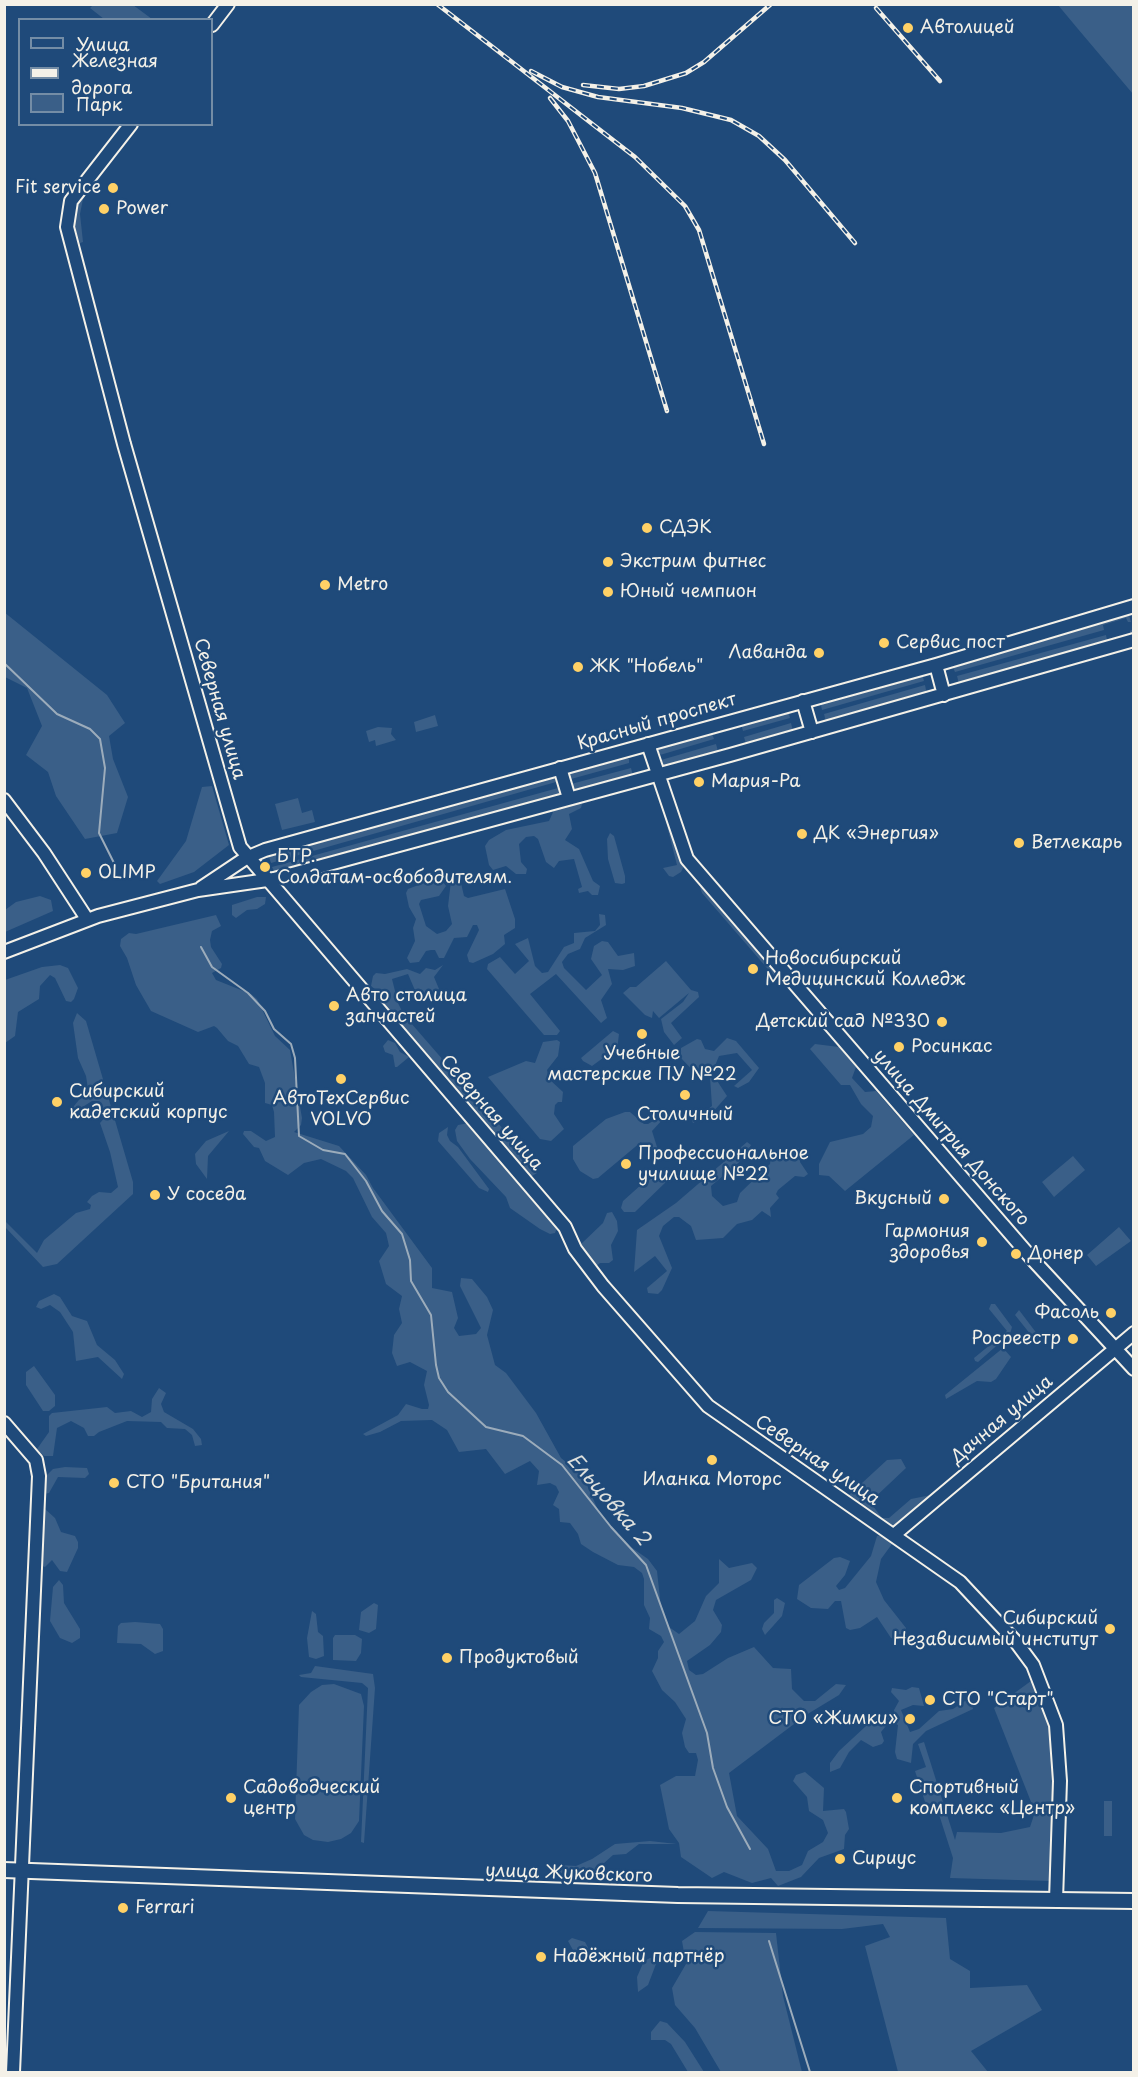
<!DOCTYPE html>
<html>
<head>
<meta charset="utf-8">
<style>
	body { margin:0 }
	#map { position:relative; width:1138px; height:2077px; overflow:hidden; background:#1f4a7a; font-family:"Playpen Sans",sans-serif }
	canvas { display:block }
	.frame { position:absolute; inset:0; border:6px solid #f4f1e8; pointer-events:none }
	.legend { position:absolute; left:18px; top:18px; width:195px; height:108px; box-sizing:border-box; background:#1f4a7a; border:2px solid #748da6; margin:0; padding:8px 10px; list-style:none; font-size:18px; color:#f4f1e8 }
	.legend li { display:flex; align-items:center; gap:12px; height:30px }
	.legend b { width:30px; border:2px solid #748da6 }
</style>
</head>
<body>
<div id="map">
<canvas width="1138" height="2077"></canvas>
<div class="frame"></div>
<ul class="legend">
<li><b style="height:8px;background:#1f4a7a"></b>Улица</li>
<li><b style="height:8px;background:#f4f1e8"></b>Железная дорога</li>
<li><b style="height:16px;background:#3a5f88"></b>Парк</li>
</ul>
</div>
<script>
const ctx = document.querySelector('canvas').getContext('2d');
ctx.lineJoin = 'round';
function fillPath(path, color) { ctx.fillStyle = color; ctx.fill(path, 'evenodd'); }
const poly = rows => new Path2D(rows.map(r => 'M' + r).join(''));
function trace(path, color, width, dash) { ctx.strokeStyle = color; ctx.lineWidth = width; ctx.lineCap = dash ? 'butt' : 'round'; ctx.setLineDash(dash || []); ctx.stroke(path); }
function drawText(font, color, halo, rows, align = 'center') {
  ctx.font = font + ' "Playpen Sans",sans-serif'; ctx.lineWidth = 5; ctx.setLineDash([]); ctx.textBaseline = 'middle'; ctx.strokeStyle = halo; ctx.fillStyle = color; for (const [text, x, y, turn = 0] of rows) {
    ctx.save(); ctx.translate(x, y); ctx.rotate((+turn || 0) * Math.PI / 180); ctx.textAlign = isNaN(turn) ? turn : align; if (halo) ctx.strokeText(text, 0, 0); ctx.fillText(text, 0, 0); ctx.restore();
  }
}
fillPath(poly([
	[93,5,133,5,152,19,104,19,90,8],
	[1058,5,1133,5,1133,94,1078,29],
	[110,163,83,199,80,214,83,242,80,243,73,222,74,210,80,196],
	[4,612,107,695,125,723,109,736,113,759,128,797,117,833,85,839,56,796,48,772,26,755,42,726,27,688,5,677],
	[1129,615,1131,622,1128,622,1126,618,1103,625,1104,630,955,672,952,665],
	[1133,629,1133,636,959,684,957,676,1106,635,1107,640,1130,634,1130,631],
	[922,673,924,681,822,710,820,701],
	[925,685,927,695,826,722,824,714],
	[788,710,790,718,743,731,741,724],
	[435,715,438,726,416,732,414,722],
	[791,723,793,731,746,744,744,737],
	[378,727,392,728,391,734,396,740,376,746,375,740,369,742,366,731],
	[712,733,714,739,660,755,658,749],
	[716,744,718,751,663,766,661,760],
	[620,757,629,759,629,763,571,779,569,771],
	[631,768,633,776,575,792,571,784],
	[554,776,556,782,271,863,269,857],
	[212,786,229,845,194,872,160,884,157,881,186,841,202,787],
	[558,788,560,795,275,873,272,867],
	[298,798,302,813,312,810,315,822,282,830,275,804],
	[577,802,582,804,581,808,569,814,572,829,565,840,579,849,593,881,600,886,598,895,592,895,588,891,579,893,578,889,582,887,574,859,559,861,554,868,546,862,538,839,534,836,526,837,519,844,521,862,527,869,526,874,516,874,506,866,493,870,489,865,485,846,489,840,506,830,549,821,554,810],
	[669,818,685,864,681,872,673,877,669,876,663,868,677,865,666,822],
	[610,833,614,836,625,876,625,883,622,884,615,883,608,859,607,839],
	[460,879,464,896,468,898,505,889,515,919,515,928,504,935,505,944,493,954,473,963,469,962,467,955,479,930,477,925,473,925,467,937,454,938,444,958,439,958,435,950,431,950,426,951,419,962,410,963,407,958,415,941,413,928,416,919,409,907,406,893,408,889,429,881,443,882,446,886,439,896,421,900,419,904,426,926,437,934,446,931,452,924,448,906,451,881],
	[700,887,704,888,777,976,773,975,702,893],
	[40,896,51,900,53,911,5,932,5,910,16,902],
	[257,897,266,897,265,904,257,909,247,910,236,918,232,915,232,905],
	[599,914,605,915,606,925,585,938,580,949,568,954,562,962,564,968,586,990,602,975,591,959,594,946,602,941,608,942,618,956,634,953,635,966,623,970,608,969,612,984,601,1000,607,1018,601,1023,556,974,530,994,560,1031,557,1035,544,1035,487,969,488,964,500,957,515,974,529,961,515,944,528,938,535,966,542,973,548,972,564,947,574,943,574,933,595,931,600,925],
	[216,915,221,926,212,931,210,940,211,947,222,964,221,968,212,973,216,980,251,994,257,999,275,1036,290,1050,302,1118,301,1125,294,1132,339,1146,366,1175,373,1188,432,1268,432,1288,452,1292,458,1318,454,1328,459,1336,476,1334,481,1328,460,1286,461,1278,472,1279,487,1297,493,1310,487,1335,495,1365,506,1373,536,1413,561,1458,583,1476,598,1510,625,1543,648,1559,657,1571,661,1608,669,1627,679,1634,695,1621,706,1596,719,1583,719,1559,729,1568,752,1563,757,1568,751,1580,716,1600,713,1610,722,1625,721,1632,710,1645,687,1661,689,1670,696,1675,703,1674,728,1658,754,1647,773,1668,791,1669,792,1689,804,1701,815,1701,836,1684,846,1685,839,1695,806,1715,729,1773,737,1816,768,1849,776,1871,789,1871,802,1865,808,1851,823,1842,828,1833,823,1820,809,1811,807,1797,793,1781,796,1775,805,1772,824,1788,823,1811,844,1809,846,1812,849,1829,845,1835,844,1849,819,1858,801,1877,778,1886,771,1878,752,1883,724,1872,712,1878,681,1857,679,1843,669,1829,660,1785,676,1776,695,1776,698,1760,696,1753,689,1753,685,1747,682,1733,686,1719,675,1702,662,1690,652,1671,658,1658,658,1651,664,1642,661,1636,649,1629,650,1618,644,1605,644,1579,642,1573,634,1567,618,1565,593,1552,581,1544,578,1534,570,1523,560,1522,559,1509,553,1505,559,1492,556,1486,550,1483,537,1485,539,1471,530,1461,505,1474,486,1449,459,1452,447,1430,432,1420,401,1421,380,1432,366,1436,363,1434,398,1415,406,1404,422,1409,428,1409,429,1405,424,1385,427,1371,410,1362,397,1366,392,1353,394,1335,402,1323,399,1309,402,1296,386,1284,379,1261,389,1246,386,1233,372,1217,353,1178,346,1171,321,1159,304,1163,288,1175,265,1161,259,1148,254,1147,243,1134,244,1131,251,1131,266,1141,275,1137,274,1112,272,1105,265,1103,265,1083,259,1067,249,1064,238,1046,228,1041,217,1028,214,1026,198,1032,151,1011,136,985,127,958,120,946,121,939,129,933,136,934],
	[666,961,691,990,698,992,699,997,671,1023,682,1038,674,1045,664,1032,661,1019,683,1002,689,993,659,1018,653,1011,652,1018,645,1015,623,993,630,987,636,987],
	[60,965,68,968,78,988,74,999,71,1002,66,1001,55,978,50,975,40,986,39,999,18,1012,15,1036,5,1043,5,980,42,967],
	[443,965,434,977,439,989,426,996,417,995,408,974,392,979,398,1003,404,1015,537,1168,537,1173,532,1176,526,1174,383,1009,382,995,371,986,373,976,376,973,385,974,407,969,420,974,426,968,435,970],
	[77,1013,86,1021,133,1182,133,1194,57,1264,43,1267,5,1227,5,1221,37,1253,44,1240,76,1213,90,1209,91,1205,87,1202,92,1196,99,1192,111,1193,118,1187,110,1152,100,1123,107,1115,99,1101,92,1101,73,1113,69,1112,88,1089,86,1076,78,1058,73,1023],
	[613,1031,619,1034,617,1050,606,1052,603,1058,592,1066,583,1061,581,1058],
	[727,1038,736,1041,759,1068,749,1082,738,1088,734,1086,752,1070,737,1053,719,1056,712,1073,727,1096,712,1113,693,1123,690,1115,697,1118,712,1106,710,1077,697,1075,681,1058,681,1048,697,1039,701,1040,705,1049,714,1051],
	[388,1040,395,1043,400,1052,409,1057,397,1067,395,1067,393,1055,385,1052,383,1046],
	[557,1040,560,1042,558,1056,547,1070,549,1079,563,1092,562,1102,558,1102,555,1105,554,1114,564,1129,551,1141,540,1139,488,1077,526,1061,535,1063,543,1042],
	[815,1044,839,1047,856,1067,852,1078,865,1092,876,1091,914,1135,845,1191,829,1176,819,1175,819,1164,830,1142,863,1134,871,1127,873,1116,861,1104,850,1085,841,1085,810,1049],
	[625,1112,630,1112,644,1124,648,1124,660,1117,664,1118,652,1131,657,1147,655,1156,651,1157,641,1142,598,1178,593,1179,580,1171,573,1159,573,1146,606,1119],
	[469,1123,557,1228,555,1233,550,1234,540,1229,510,1208,506,1197,470,1159,457,1141,455,1130,458,1125],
	[448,1127,447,1135,450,1141,458,1147,489,1189,488,1192,479,1188,438,1141,439,1133],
	[229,1131,208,1156,207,1179,196,1164,195,1154,206,1141],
	[747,1142,751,1145,744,1158,711,1186,712,1196,723,1206,737,1202,740,1193,770,1164,771,1155,780,1151,785,1155,798,1148,802,1152,800,1162,808,1174,804,1177,795,1176,778,1190,776,1194,779,1198,770,1208,771,1217,762,1211,752,1220,737,1224,723,1238,696,1240,691,1226,679,1217,674,1217,663,1226,659,1236,672,1268,662,1290,658,1294,648,1293,647,1288,667,1271,655,1256,634,1272,637,1230,676,1203],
	[1073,1156,1085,1170,1054,1197,1042,1182],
	[665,1171,668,1180,635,1212,624,1212,621,1208,623,1201,642,1184],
	[612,1212,617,1221,618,1231,611,1245,613,1260,609,1263,600,1263,594,1268,582,1255,580,1245,603,1223,607,1213],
	[1119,1227,1131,1241,1096,1266,1087,1255],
	[54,1294,60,1297,72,1316,87,1321,97,1345,115,1360,124,1374,122,1379,98,1357,76,1361,73,1332,60,1312,50,1305,41,1309,36,1307,39,1301],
	[991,1304,995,1304,1012,1327,1010,1334,978,1362,975,1361,974,1358,1007,1331,989,1309],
	[1019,1310,1041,1339,1039,1345,1015,1315],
	[1003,1348,1011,1357,996,1379,991,1382,977,1381,946,1399,945,1395],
	[34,1366,55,1395,55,1406,49,1411,43,1411,26,1385,26,1372],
	[159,1388,166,1393,161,1404,164,1412,193,1429,201,1439,202,1445,195,1446,192,1435,185,1429,167,1428,161,1422,127,1421,99,1432,94,1436,88,1436,84,1428,71,1421,57,1428,53,1456,44,1456,37,1449,49,1432,49,1416,52,1413,107,1407,115,1413,131,1411,142,1417,151,1412,152,1399],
	[901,1459,906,1468,870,1502,882,1518,889,1518,911,1499,931,1495,892,1529,849,1501,849,1495,887,1460],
	[65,1467,87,1468,89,1474,85,1478,58,1477,49,1493,44,1494,43,1487,47,1475,53,1469],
	[42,1509,45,1509,55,1518,61,1532,75,1536,78,1542,78,1548,67,1572,60,1571,52,1560,45,1567,40,1565],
	[882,1535,891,1539,892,1544,881,1559,876,1582,884,1600,906,1628,906,1633,899,1640,891,1638,877,1617,860,1628,850,1630,846,1628,841,1601,835,1601,828,1609,811,1608,797,1599,799,1585,834,1558,840,1557,850,1561,845,1575,836,1586,839,1590,845,1588,871,1556,877,1536],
	[59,1580,63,1585,64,1603,80,1629,80,1638,72,1643,60,1638,50,1621,53,1587],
	[777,1598,785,1603,782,1616,765,1635,762,1629,764,1623,774,1613,774,1600],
	[374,1603,378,1605,376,1629,369,1633,359,1630,361,1612],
	[312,1611,316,1614,318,1632,323,1636,324,1656,316,1659,309,1657,307,1638],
	[135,1622,160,1624,163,1629,163,1651,155,1654,141,1644,117,1643,118,1626,121,1623],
	[335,1635,355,1635,362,1639,361,1653,356,1661,333,1660,333,1638],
	[315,1666,373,1674,375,1688,364,1843,361,1842,368,1688,362,1683,301,1677,299,1675,311,1673],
	[1031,1681,1036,1682,1051,1729,1056,1776,1053,1879,1050,1881,950,1878,953,1858,935,1802,926,1805,915,1771,926,1767,918,1744,924,1742,955,1840,957,1832,1001,1833,1030,1827,1035,1812,994,1708],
	[334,1684,361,1694,364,1706,359,1821,351,1833,341,1839,328,1842,313,1840,304,1835,295,1819,299,1705,311,1692,322,1685],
	[912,1687,919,1688,924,1706,913,1705,901,1710,910,1732,919,1729,939,1711,953,1709,965,1701,972,1702,973,1709,926,1731,913,1744,911,1763,897,1759,895,1752,898,1725,890,1721,881,1732,884,1741,882,1744,873,1747,861,1740,849,1752,840,1768,830,1772,830,1763,839,1751,866,1726,878,1719,895,1717,894,1710,899,1701,891,1692,892,1688,906,1690],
	[1104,1801,1112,1801,1112,1836,1104,1836],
	[650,1841,677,1844,639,1844,626,1854,613,1855,593,1873,580,1877,559,1876,551,1868,559,1865,576,1866,592,1859,615,1844],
	[708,1911,946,1918,950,1959,970,1971,970,1988,1027,1985,1042,2010,971,2051,988,2072,898,2072,865,1946,890,1937,883,1924,842,1929,698,1928],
	[695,1932,776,1933,783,1996,802,2072,721,2072,695,2028,675,2005,672,1988,686,1964,682,1941],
	[572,1938,585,1942,592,1955,579,1961,568,1941],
	[650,1958,655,1959,656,1964,648,1985,638,1992,637,1977,644,1961],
	[660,2021,667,2023,685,2042,704,2072,688,2072,671,2044,665,2040,651,2040,651,2032]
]), '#3a5f88');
trace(poly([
	[4,663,57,714,90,729,100,739,105,768,99,833,116,867],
	[201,947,212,967,248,993,265,1011,274,1029,291,1044,295,1058,299,1136,323,1150,345,1154,366,1181,382,1211,402,1234,410,1260,411,1281,431,1315,436,1365,439,1378,448,1392,486,1427,523,1436,562,1465,611,1527,646,1565,707,1733,713,1768,727,1807,750,1849],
	[769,1941,810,2072]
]), '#9cacbb', 2);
const secondary = poly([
	[212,25,228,4],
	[131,124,71,201,67,227,124,444,240,847,565,1227,575,1249,603,1286,708,1406,960,1582,1016,1642,1033,1665,1056,1725,1060,1781,1056,1900],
	[936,665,944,695],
	[803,701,812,732],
	[648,744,687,859,693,866,1034,1261,1134,1369],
	[560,768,569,798],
	[4,800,44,853,87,919],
	[201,888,246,858,265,850,936,665,1134,606],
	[4,952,98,916,198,890,274,879,730,755,1134,640],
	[4,1423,36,1460,39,1476,13,2072],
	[894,1535,1134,1333]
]);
const primary = poly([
	[4,1870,678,1895,1134,1901]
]);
trace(secondary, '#f4f1e8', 16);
trace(primary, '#f4f1e8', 18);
trace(secondary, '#1f4a7a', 12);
trace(primary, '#1f4a7a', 14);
const rail = poly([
	[437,4,635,157,685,206,699,230,764,444],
	[876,8,940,81],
	[531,71,562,87,598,97,682,108,731,120,759,136,785,160,855,243],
	[583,85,619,89,644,86,686,73,704,62,771,4],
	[550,98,568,121,595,173,667,411]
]);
trace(rail, '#f4f1e8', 4.5);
trace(rail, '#1f4a7a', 2, [7]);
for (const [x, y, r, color] of [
	[908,28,6,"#ffd166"],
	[113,188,6,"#ffd166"],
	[104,209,6,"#ffd166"],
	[647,528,6,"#ffd166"],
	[608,562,6,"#ffd166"],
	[325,585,6,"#ffd166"],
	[608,592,6,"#ffd166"],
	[884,643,6,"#ffd166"],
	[819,653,6,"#ffd166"],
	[578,667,6,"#ffd166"],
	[699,782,6,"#ffd166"],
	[802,834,6,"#ffd166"],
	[1019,843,6,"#ffd166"],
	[265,867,6,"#ffd166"],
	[86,873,6,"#ffd166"],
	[753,969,6,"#ffd166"],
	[334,1006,6,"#ffd166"],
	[942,1022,6,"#ffd166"],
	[642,1034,6,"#ffd166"],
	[899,1047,6,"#ffd166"],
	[341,1079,6,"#ffd166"],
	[685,1095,6,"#ffd166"],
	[57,1102,6,"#ffd166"],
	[626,1164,6,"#ffd166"],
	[155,1195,6,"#ffd166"],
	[944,1199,6,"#ffd166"],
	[982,1242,6,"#ffd166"],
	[1016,1254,6,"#ffd166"],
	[1111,1313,6,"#ffd166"],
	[1073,1339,6,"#ffd166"],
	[712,1460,6,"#ffd166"],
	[114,1483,6,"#ffd166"],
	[1110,1629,6,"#ffd166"],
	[447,1658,6,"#ffd166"],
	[930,1700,6,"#ffd166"],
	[910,1719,6,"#ffd166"],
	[231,1798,6,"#ffd166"],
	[897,1798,6,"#ffd166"],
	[840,1859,6,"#ffd166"],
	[123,1908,6,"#ffd166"],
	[541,1957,6,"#ffd166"]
]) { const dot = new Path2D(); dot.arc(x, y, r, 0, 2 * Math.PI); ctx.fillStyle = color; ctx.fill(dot); trace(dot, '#1f4a7a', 2); }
drawText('18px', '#f4f1e8', '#1f4a7a', [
	["Автолицей",920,28],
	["Fit service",101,188,"right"],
	["Power",116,209],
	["СДЭК",659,528],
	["Экстрим фитнес",620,562],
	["Metro",337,585],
	["Юный чемпион",620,592],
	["Сервис пост",896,643],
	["Лаванда",807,653,"right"],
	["ЖК \"Нобель\"",590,667],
	["Мария-Ра",711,782],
	["ДК «Энергия»",814,834],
	["Ветлекарь",1031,843],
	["БТР.",277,857],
	["Солдатам-освободителям.",277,878],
	["OLIMP",98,873],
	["Новосибирский",765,959],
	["Медицинский Колледж",765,980],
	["Авто столица",346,996],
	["запчастей",346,1017],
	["Детский сад №330",930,1022,"right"],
	["Росинкас",911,1047],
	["Учебные",642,1054,"center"],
	["мастерские ПУ №22",642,1075,"center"],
	["Сибирский",69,1092],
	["кадетский корпус",69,1113],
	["АвтоТехСервис",341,1099,"center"],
	["VOLVO",341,1120,"center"],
	["Столичный",685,1115,"center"],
	["Профессиональное",638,1154],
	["училище №22",638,1175],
	["У соседа",167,1195],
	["Вкусный",932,1199,"right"],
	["Гармония",970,1232,"right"],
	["здоровья",970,1253,"right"],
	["Донер",1028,1254],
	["Фасоль",1099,1313,"right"],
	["Росреестр",1061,1339,"right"],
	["Иланка Моторс",712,1480,"center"],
	["СТО \"Британия\"",126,1483],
	["Сибирский",1098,1619,"right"],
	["Независимый институт",1098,1640,"right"],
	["Продуктовый",459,1658],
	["СТО \"Старт\"",942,1700],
	["СТО «Жимки»",898,1719,"right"],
	["Садоводческий",243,1788],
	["центр",243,1809],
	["Спортивный",909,1788],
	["комплекс «Центр»",909,1809],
	["Сириус",852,1859],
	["Ferrari",135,1908],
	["Надёжный партнёр",553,1957]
], 'left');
drawText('18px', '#f4f1e8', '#1f4a7a', [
	["Северная улица",219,709,74],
	["Красный проспект",657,722,-16],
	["Северная улица",491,1113,49],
	["улица Дмитрия Донского",951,1138,49],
	["Дачная улица",1002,1420,-40],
	["Северная улица",817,1461,34],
	["улица Жуковского",569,1874,2]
]);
drawText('italic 20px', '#dee0dd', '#1f4a7a', [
	["Ельцовка 2",608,1500,49]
]);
</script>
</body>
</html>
